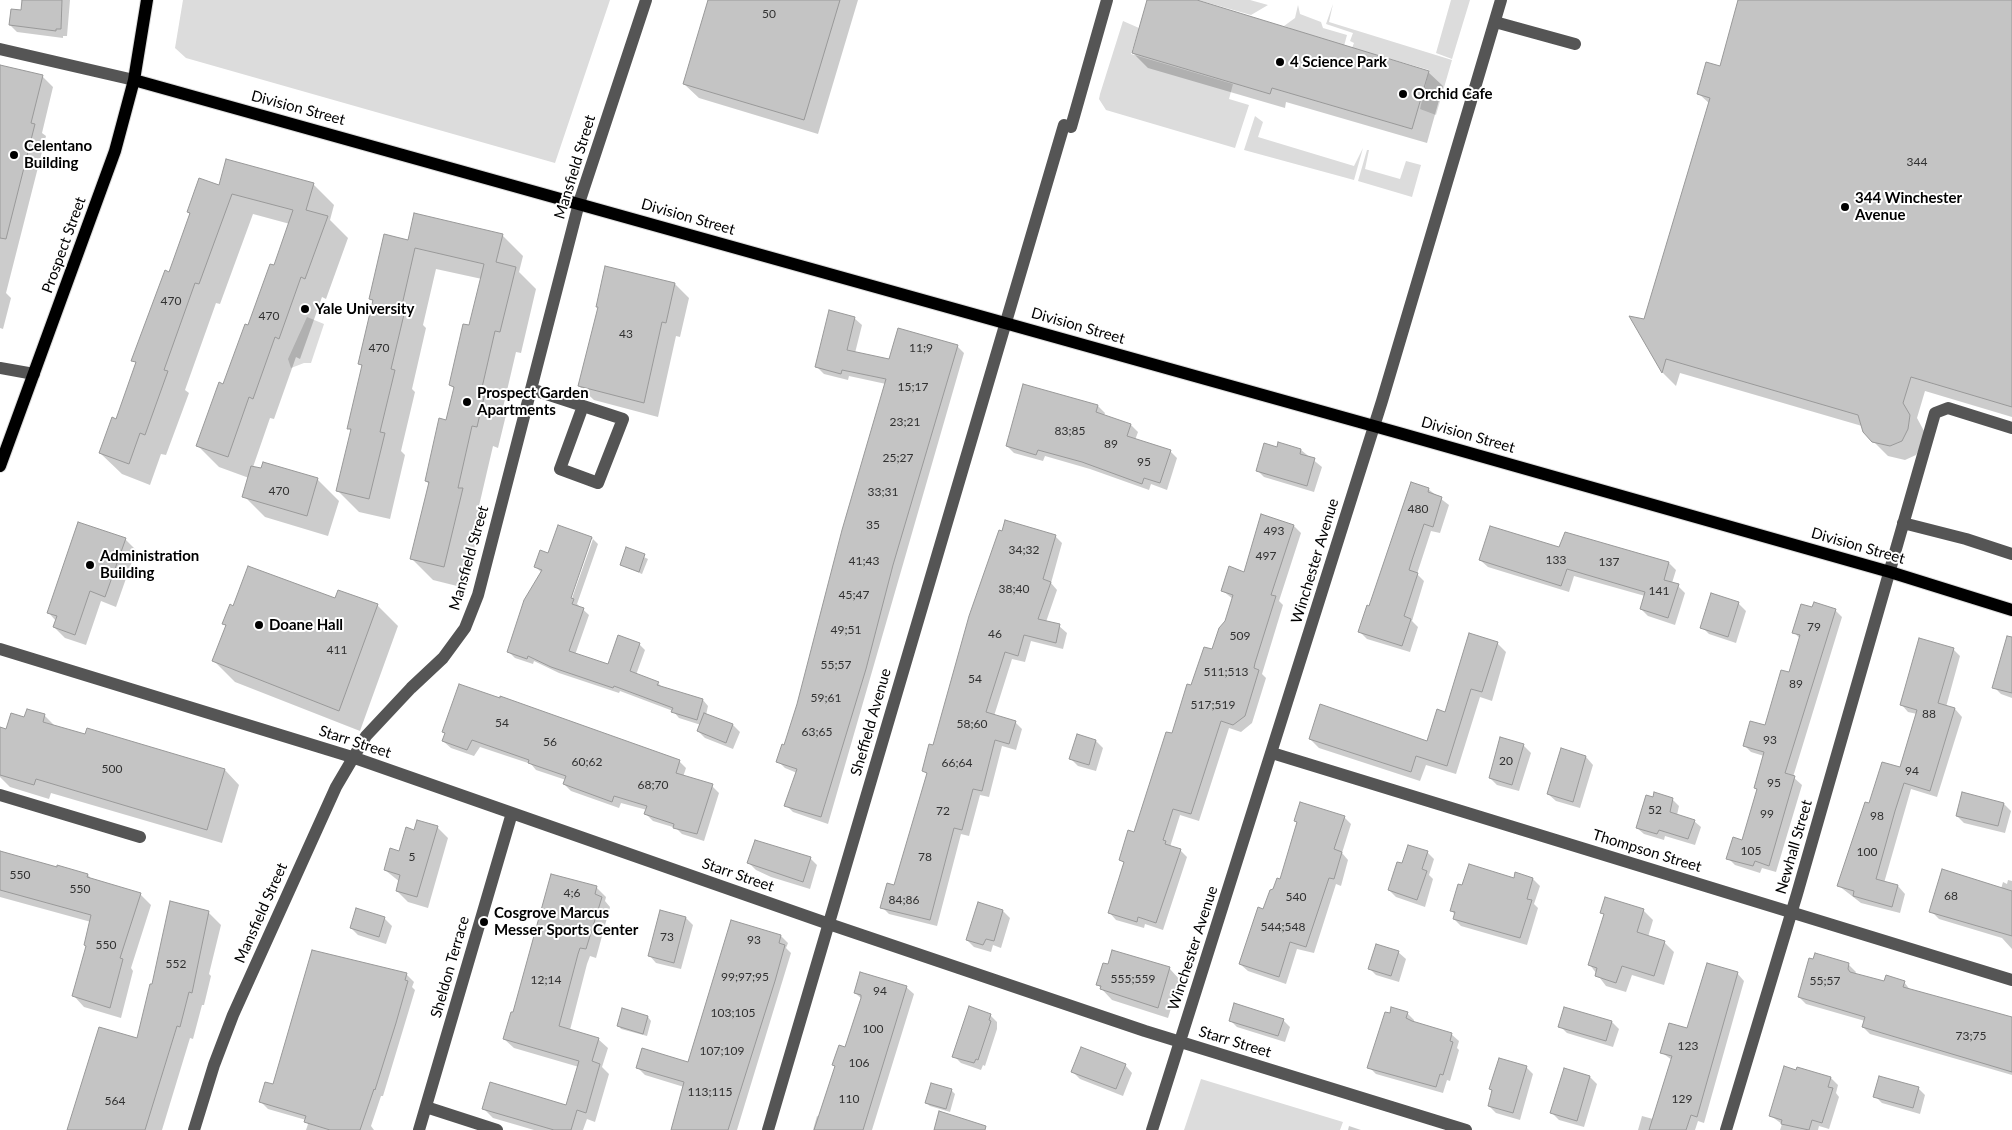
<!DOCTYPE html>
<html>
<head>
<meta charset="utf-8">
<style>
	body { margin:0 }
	canvas { display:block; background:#fff }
</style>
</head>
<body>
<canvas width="2012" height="1130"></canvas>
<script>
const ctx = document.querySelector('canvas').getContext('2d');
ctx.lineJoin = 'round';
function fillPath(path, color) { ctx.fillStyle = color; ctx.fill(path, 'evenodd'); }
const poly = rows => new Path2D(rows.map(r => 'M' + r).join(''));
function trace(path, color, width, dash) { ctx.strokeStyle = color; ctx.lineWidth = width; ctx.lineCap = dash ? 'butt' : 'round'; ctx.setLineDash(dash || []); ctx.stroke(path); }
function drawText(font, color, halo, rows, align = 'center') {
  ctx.font = font + ' Lato,sans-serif'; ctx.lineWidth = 4; ctx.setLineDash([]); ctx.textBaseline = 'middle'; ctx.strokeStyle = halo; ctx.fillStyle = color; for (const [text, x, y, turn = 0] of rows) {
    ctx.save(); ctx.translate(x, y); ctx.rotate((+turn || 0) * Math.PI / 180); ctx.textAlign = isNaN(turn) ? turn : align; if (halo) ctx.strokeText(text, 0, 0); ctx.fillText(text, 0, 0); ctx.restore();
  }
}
fillPath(poly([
	[183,0,610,0,555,163,186,58,175,48],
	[1198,0,1250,0,1268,5,1251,15],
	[1451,0,1470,0,1452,59,1436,53],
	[1333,4,1329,22,1452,60,1436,115,1420,109,1429,70,1352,48,1354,43,1350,41,1353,33,1326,24],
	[1298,5,1300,14,1321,22,1323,28,1347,35,1344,46,1289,30,1290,28,1284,26,1295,18],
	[1123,21,1139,28,1131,54,1233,84,1229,99,1249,105,1235,148,1106,110,1099,99,1100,94],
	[1255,116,1263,122,1258,137,1354,166,1363,148,1354,180,1244,150],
	[1367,150,1369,150,1365,169,1400,179,1406,161,1421,165,1412,197,1358,181],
	[307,317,324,324,311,363,304,363,291,368,288,359],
	[1201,1079,1343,1122,1340,1130,1184,1130]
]), '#dcdcdc');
fillPath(poly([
	[24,0,70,0,67,36,63,36,63,38,17,32,10,25,22,11],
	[709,0,858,0,818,134,699,98,684,84],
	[1149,0,1193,0,1428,72,1443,86,1427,143,1286,102,1285,108,1148,68,1133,53],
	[1740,0,2012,0,2012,417,1925,391,1917,418,1924,431,1922,444,1916,455,1905,460,1888,456,1873,441,1862,426,1680,373,1676,386,1663,373,1632,318,1644,321,1710,104,1699,94,1721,67],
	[0,66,42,76,53,87,42,133,46,136,6,293,11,298,3,329,0,328],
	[313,184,334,205,330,220,348,238,326,299,322,297,300,359,296,357,274,419,270,418,253,467,262,470,263,464,318,480,339,501,328,536,265,517,244,496,249,478,219,467,198,446,275,266,290,224,253,214,220,304,216,303,185,390,189,393,166,455,161,454,150,485,122,474,100,453,116,420,137,364,133,360,170,273,191,215,188,212,219,187],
	[502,235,523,256,519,272,536,289,521,353,516,352,502,412,506,415,498,448,493,446,479,506,483,511,465,588,433,580,412,559,429,484,426,481,447,422,455,389,450,385,470,327,482,279,436,269,423,325,426,328,412,389,415,392,401,451,405,455,390,519,359,512,338,491,352,431,348,428,363,367,359,363,374,302,370,299,409,241],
	[675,284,689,298,680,337,676,336,658,417,594,400,579,386,599,308,597,306],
	[854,318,862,325,855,353,890,361,957,346,964,353,828,824,793,812,786,805,797,773,785,768,778,761,785,747,798,704,886,384,849,376,848,380,824,374,817,367],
	[1098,406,1105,413,1104,416,1131,425,1138,432,1135,440,1170,451,1177,458,1167,490,1151,484,1149,490,1090,469,1045,456,1043,461,1014,453,1007,446],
	[1277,448,1301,450,1322,467,1314,492,1264,477,1257,470],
	[1428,489,1449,505,1440,533,1431,531,1417,574,1424,581,1412,621,1418,627,1410,652,1367,639,1360,632],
	[1262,516,1294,526,1301,533,1279,601,1283,605,1262,674,1266,678,1252,723,1241,732,1229,728,1199,821,1180,815,1170,847,1180,850,1187,857,1163,930,1145,924,1144,928,1116,920,1109,912,1125,864,1121,860,1135,834,1192,687,1213,651,1226,622,1233,599,1223,591,1245,573],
	[1055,536,1062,543,1051,583,1057,590,1046,622,1059,626,1067,633,1063,649,1031,641,1025,662,1012,659,994,716,1015,722,1022,729,1016,750,1002,746,989,797,980,795,969,836,961,834,937,926,889,914,882,907,895,887,928,775,924,771,934,747],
	[592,538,598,544,577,604,589,615,575,655,609,666,639,644,645,650,636,675,658,683,663,688,703,700,708,706,706,715,733,725,740,732,733,749,705,738,698,731,701,725,679,718,673,711,620,691,619,693,559,673,534,661,533,664,515,658,509,652,542,573,535,566,549,555],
	[590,539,593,539,570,604,568,604],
	[125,539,136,550,116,607,101,601,86,645,65,638,54,627,56,621,48,612],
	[627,549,648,559,642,574,621,565],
	[1560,549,1669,563,1676,570,1672,583,1678,586,1685,593,1675,625,1648,616,1641,609,1645,596,1574,576,1569,592,1488,567,1480,560],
	[1712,595,1739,604,1746,611,1736,643,1709,634,1702,627],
	[335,600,377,605,398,626,360,731,235,682,214,661,227,627,224,624,234,608],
	[1813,608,1835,610,1842,617,1793,777,1802,785,1776,872,1762,868,1760,873,1735,865,1728,858,1743,842,1758,791,1755,788,1764,756,1751,752,1744,745,1765,727,1790,674,1800,639,1794,632],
	[1497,643,1506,652,1492,701,1480,697,1456,774,1426,765,1420,781,1319,748,1310,739,1428,742,1446,713],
	[1953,649,1960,656,1946,707,1955,709,1962,717,1937,797,1911,789,1884,883,1898,886,1905,894,1900,913,1861,903,1839,886,1870,805,1901,769,1917,714,1908,712,1901,704],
	[2012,658,2012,698,2001,694,1994,687],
	[44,715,57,728,86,736,88,730,225,770,239,785,222,843,51,793,49,799,10,787,0,777,0,729,7,731,25,719],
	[443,732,679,761,686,768,683,777,712,786,719,793,704,841,682,834,676,828,653,821,646,814,647,810,621,803,619,808,571,791,564,784,566,780,536,770,531,764,480,747,474,756,451,748,443,741,446,734],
	[1078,735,1096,741,1103,748,1096,771,1078,766,1071,759],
	[1523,745,1531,753,1519,791,1497,785,1490,778],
	[1562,750,1586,757,1593,765,1580,808,1556,801,1548,794],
	[1672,799,1679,806,1677,815,1694,821,1701,827,1695,845,1665,836,1664,840,1644,834,1637,828],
	[2004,804,2011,811,2005,833,1964,823,1957,816],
	[1344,817,1351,824,1342,853,1348,860,1341,886,1336,884,1314,953,1297,949,1286,984,1248,971,1240,964,1264,910,1281,881,1298,823,1295,820],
	[437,827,448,838,428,908,408,902,397,891,400,882,385,870,415,831],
	[0,852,57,869,88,875,93,881,140,894,151,905,131,968,133,971,121,1018,84,1007,74,996,87,947,91,922,0,897],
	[1427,852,1434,859,1429,875,1433,879,1425,907,1396,897,1389,890,1403,865],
	[810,858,817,865,810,889,771,877,756,870,749,863],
	[1515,879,1533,879,1540,886,1534,904,1538,908,1527,945,1461,926,1454,919,1455,915,1451,910],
	[2008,880,2012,881,2012,949,2002,938,1939,919,1931,911,2001,889,2003,882,2007,884],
	[596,887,606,897,605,901,610,907,596,958,590,956,587,964,570,1030,598,1039,608,1048,602,1067,609,1074,595,1122,587,1119,583,1130,534,1130,493,1118,484,1109,567,1106,579,1067,514,1048,504,1039,514,1014],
	[979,904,1003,911,1010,918,1001,948,993,945,991,952,974,947,967,940],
	[1643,910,1653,920,1648,937,1664,942,1674,952,1664,985,1632,975,1626,992,1606,986,1590,965,1605,915,1602,912],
	[661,911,686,918,693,925,681,969,656,963,649,955],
	[208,912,221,925,209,974,211,976,204,1005,202,1005,193,1039,190,1038,162,1130,68,1130,138,1040,153,986],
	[385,919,392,926,386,944,358,935,351,928],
	[781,936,788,943,786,948,791,953,737,1130,672,1130,684,1087,645,1075,638,1068,689,1064],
	[1398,952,1406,959,1399,982,1376,975,1369,968],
	[1849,965,1856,972,1855,974,1885,982,1904,982,1911,991,1983,1010,2012,1021,2012,1075,1870,1034,1863,1027,1865,1021,1806,1004,1799,997],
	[1108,966,1170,969,1180,980,1168,1018,1112,1000,1097,984],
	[1737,973,1744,981,1704,1123,1698,1121,1695,1130,1638,1130,1642,1116,1653,1119,1672,1060,1661,1052,1687,1030],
	[406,974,414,982,412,987,415,990,383,1096,381,1096,371,1126,374,1130,306,1130,308,1124,306,1120,268,1109,260,1101,273,1086],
	[906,987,914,994,872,1130,813,1130,817,1116,820,1117,836,1067,846,1048,862,999,855,993],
	[623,1010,648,1017,651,1021,647,1036,621,1029,618,1025],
	[1407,1013,1414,1020,1414,1023,1451,1034,1459,1041,1457,1048,1459,1050,1450,1081,1447,1080,1443,1093,1376,1074,1369,1067],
	[990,1015,997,1022,997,1029,985,1066,983,1065,981,1070,961,1063,954,1056],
	[1230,1020,1283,1020,1290,1027,1285,1042,1237,1027],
	[1612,1022,1619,1029,1613,1047,1567,1033,1560,1026],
	[1125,1065,1132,1073,1123,1096,1080,1079,1073,1072],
	[1526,1067,1533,1074,1520,1120,1496,1113,1489,1106,1493,1092,1491,1089],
	[1590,1077,1597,1084,1584,1127,1559,1120,1552,1113],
	[1831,1078,1838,1085,1836,1093,1839,1097,1829,1129,1819,1126,1818,1130,1780,1130,1782,1124,1771,1116],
	[1918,1088,1925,1095,1920,1114,1882,1103,1875,1096],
	[951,1090,955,1094,950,1112,930,1106,926,1103],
	[1349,1126,1361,1130,1348,1130]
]), '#0003');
const building = poly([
	[22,0,62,0,61,29,56,29,56,31,9,25,11,9,21,10,22,0],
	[708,0,840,0,804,120,683,84,708,0],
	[1147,0,1197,0,1429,71,1412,129,1272,88,1270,94,1132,53,1147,0],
	[1738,0,2012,0,2012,407,1911,377,1903,403,1910,415,1908,429,1902,441,1890,446,1872,442,1863,432,1858,415,1666,359,1662,373,1629,316,1644,319,1710,98,1697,94,1706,62,1720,66,1738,0],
	[0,65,43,75,31,123,35,124,6,239,0,238,0,65],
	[226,159,314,183,306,210,328,216,305,279,301,277,279,339,275,337,253,399,249,397,228,457,196,446,219,382,223,384,245,324,248,325,270,264,274,265,293,210,232,194,199,284,195,283,164,370,168,371,145,435,140,433,129,464,99,453,112,417,116,419,136,362,131,361,165,270,169,272,190,213,187,212,199,178,219,185,226,159],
	[414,213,503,234,496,262,516,267,500,332,495,331,481,392,485,393,477,427,472,426,458,488,463,488,444,567,410,559,429,482,425,481,439,418,446,420,454,387,449,385,463,324,469,325,484,264,415,248,402,305,406,306,391,369,395,370,380,432,385,433,369,499,336,491,351,429,347,429,362,365,358,364,373,300,369,299,384,234,408,240,414,213],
	[605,266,675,283,666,323,662,322,644,403,578,386,598,307,596,307,605,266],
	[829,310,855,317,847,350,889,359,898,328,958,345,893,565,866,669,821,817,784,806,797,769,776,762,782,744,784,745,797,704,842,530,886,379,842,370,841,374,815,367,829,310],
	[1023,384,1098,405,1096,412,1131,424,1127,436,1171,450,1160,483,1144,478,1142,484,1082,462,1038,450,1036,455,1006,446,1023,384],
	[1278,442,1301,449,1300,454,1315,458,1307,486,1256,471,1264,443,1277,447,1278,442],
	[263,462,318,478,307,516,242,497,251,466,261,468,263,462],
	[1411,482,1429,488,1428,492,1442,497,1433,527,1424,524,1412,560,1409,570,1418,573,1404,616,1411,619,1402,646,1358,632,1367,605,1369,606,1411,482],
	[1261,514,1294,525,1271,595,1276,596,1255,663,1254,668,1259,670,1245,716,1233,725,1221,721,1191,814,1173,809,1163,840,1166,841,1165,844,1181,849,1156,923,1138,917,1137,922,1108,913,1124,862,1119,860,1128,830,1134,832,1166,732,1172,733,1187,684,1191,685,1204,647,1212,649,1219,628,1225,621,1233,595,1221,591,1229,566,1244,572,1261,514],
	[1005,520,1056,535,1043,579,1051,582,1038,619,1060,624,1056,643,1024,635,1018,656,1005,652,986,712,1016,721,1009,744,995,740,982,791,973,789,962,830,954,828,930,920,880,908,887,883,894,885,927,773,922,771,929,744,933,745,969,616,999,530,1002,531,1005,520],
	[78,522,126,538,105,597,90,591,75,635,53,627,57,616,47,613,78,522],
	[558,525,592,537,571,598,574,599,572,604,584,608,569,651,608,664,618,635,640,643,630,671,659,682,657,685,703,699,697,720,671,712,673,708,614,686,613,688,551,667,528,656,527,659,507,652,524,600,542,570,534,567,540,550,548,553,558,525],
	[1490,526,1559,547,1565,532,1669,562,1664,580,1679,584,1668,618,1640,609,1645,592,1567,569,1561,586,1479,560,1490,526],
	[626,547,645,554,639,572,620,565,626,547],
	[248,566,335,598,338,590,378,604,339,711,212,661,226,625,222,624,230,604,233,606,248,566],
	[1711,593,1739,602,1728,637,1700,628,1711,593],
	[1814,602,1836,609,1785,773,1795,776,1769,866,1755,861,1753,866,1726,859,1733,837,1742,840,1757,789,1754,788,1764,752,1743,746,1750,721,1765,725,1781,670,1789,672,1800,635,1792,633,1801,604,1812,607,1814,602],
	[1469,633,1498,642,1482,692,1471,689,1447,766,1416,756,1411,772,1309,739,1320,704,1427,741,1437,709,1445,712,1469,633],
	[2007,636,2012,637,2012,693,1992,688,2007,636],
	[1919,638,1954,648,1938,703,1955,708,1930,791,1904,783,1895,811,1876,879,1898,885,1892,907,1853,896,1854,891,1837,886,1865,802,1869,803,1882,762,1900,767,1917,710,1900,705,1919,638],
	[459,684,500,698,500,696,680,760,676,773,713,784,697,834,673,828,674,824,644,814,647,806,614,796,612,802,563,784,566,776,528,763,529,760,472,740,467,750,442,741,445,733,442,732,459,684],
	[27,709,45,714,43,722,85,734,87,728,225,769,207,830,36,779,34,785,0,775,0,727,6,729,11,713,24,717,27,709],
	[704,713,733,724,726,743,697,731,704,713],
	[1077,734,1096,740,1089,765,1069,759,1077,734],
	[1500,737,1524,744,1512,785,1489,778,1500,737],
	[1561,748,1586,756,1573,802,1547,794,1561,748],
	[1654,792,1673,798,1670,812,1695,820,1688,839,1659,830,1657,834,1636,828,1646,795,1653,797,1654,792],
	[1962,792,2004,803,1998,826,1956,816,1962,792],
	[1300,802,1345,816,1334,849,1342,852,1334,879,1329,878,1306,947,1290,942,1279,977,1239,964,1258,907,1263,909,1270,890,1273,889,1277,878,1280,879,1297,822,1294,821,1300,802],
	[417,820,438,826,417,897,396,891,400,875,384,870,390,848,399,851,406,827,414,830,417,820],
	[755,840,811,857,803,882,747,863,755,840],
	[1408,845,1428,851,1422,869,1427,871,1417,900,1388,890,1397,862,1402,863,1408,845],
	[0,851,57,867,57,865,88,874,87,877,141,893,120,958,123,959,110,1008,72,996,86,946,84,945,91,915,0,890,0,851],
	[1469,864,1514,878,1515,872,1533,878,1527,899,1532,900,1520,938,1453,919,1455,912,1450,911,1458,884,1462,885,1469,864],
	[1942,869,2012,891,2012,936,1929,912,1942,869],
	[551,874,597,886,595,894,602,897,586,949,580,948,578,954,559,1026,599,1038,592,1061,600,1064,586,1113,577,1110,571,1130,554,1130,482,1109,490,1082,566,1105,579,1061,503,1039,511,1012,513,1012,551,874],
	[1605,897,1644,909,1637,932,1665,941,1654,976,1622,966,1616,983,1595,976,1597,968,1588,965,1604,914,1600,913,1605,897],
	[170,901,209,911,192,993,189,992,180,1027,177,1026,145,1130,67,1130,99,1027,137,1038,150,984,152,984,170,901],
	[978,902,1003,910,994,941,986,939,983,945,966,940,978,902],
	[356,908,385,917,379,937,350,928,356,908],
	[660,910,686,917,674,963,648,956,660,910],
	[731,920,781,935,779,943,785,945,775,981,728,1130,671,1130,684,1082,636,1068,642,1048,688,1062,731,920],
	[1376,944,1399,951,1391,976,1368,969,1376,944],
	[312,950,407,973,405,980,408,981,396,1023,375,1090,374,1089,360,1130,330,1130,304,1122,306,1116,259,1102,265,1082,273,1084,312,950],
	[1112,950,1170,967,1158,1008,1100,989,1101,986,1096,985,1103,963,1108,964,1112,950],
	[1815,953,1849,963,1848,969,1850,972,1884,981,1886,975,1905,981,1903,987,2012,1017,2012,1072,1862,1027,1865,1017,1798,997,1809,958,1813,959,1815,953],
	[1707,963,1738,972,1697,1117,1691,1115,1686,1130,1649,1130,1672,1056,1660,1053,1669,1023,1687,1028,1707,963],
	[860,972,907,986,863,1130,814,1130,835,1066,832,1065,839,1045,845,1047,861,998,861,995,854,993,860,972],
	[1234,1003,1284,1019,1278,1036,1229,1021,1234,1003],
	[969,1006,991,1014,989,1020,991,1021,978,1060,976,1059,974,1063,952,1057,969,1006],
	[1391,1007,1408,1012,1406,1018,1412,1021,1452,1033,1450,1041,1453,1042,1443,1075,1440,1074,1436,1087,1367,1068,1385,1012,1390,1013,1391,1007],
	[1564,1007,1612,1021,1606,1041,1558,1027,1564,1007],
	[622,1008,648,1016,643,1034,617,1026,622,1008],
	[1081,1047,1126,1064,1116,1089,1071,1072,1081,1047],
	[1499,1058,1527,1066,1513,1113,1488,1106,1492,1090,1489,1089,1499,1058],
	[1784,1066,1796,1070,1797,1067,1831,1077,1828,1087,1833,1088,1822,1123,1812,1120,1809,1130,1781,1124,1782,1120,1769,1116,1784,1066],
	[1564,1068,1590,1076,1577,1121,1550,1113,1564,1068],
	[1879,1076,1919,1087,1913,1108,1873,1097,1879,1076],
	[931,1083,952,1089,946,1109,925,1103,931,1083],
	[939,1111,986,1126,985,1130,934,1130,939,1111]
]);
fillPath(building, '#c4c4c4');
trace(building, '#999', 1);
const major = poly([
	[134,80,1399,433,1890,572,2012,610],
	[0,466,115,151,134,80,147,0]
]);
trace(major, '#dbdbdb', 14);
trace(poly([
	[1495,22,1575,44],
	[0,49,134,80],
	[1071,127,1107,0],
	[0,368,34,374],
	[531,389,623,419,598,483,560,469,583,406],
	[1903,523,1966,539,2012,554],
	[0,649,352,757,829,924,1145,1031,1466,1130],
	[1272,753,2012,980],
	[0,795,140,837],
	[426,1107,497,1130],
	[194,1130,214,1065,233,1015,336,787,366,736,411,688,443,658,465,628,478,595,579,203,646,0],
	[419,1130,512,813],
	[768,1130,1064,125],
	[1152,1130,1382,401,1501,0],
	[1726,1130,1797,894,1935,413,1948,408,2012,428]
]), '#555', 12);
trace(major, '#000', 12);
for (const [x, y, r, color] of [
	[1280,62,5,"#000"],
	[1403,94,5,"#000"],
	[14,155,5,"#000"],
	[1845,207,5,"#000"],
	[305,309,5,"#000"],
	[467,402,5,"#000"],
	[90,565,5,"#000"],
	[259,625,5,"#000"],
	[484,922,5,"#000"]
]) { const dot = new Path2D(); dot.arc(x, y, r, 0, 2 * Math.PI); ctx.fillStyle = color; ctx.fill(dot); trace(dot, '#fff', 2); }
drawText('12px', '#313131', null, [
	["50",769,14],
	["344",1917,162],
	["470",171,301],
	["470",269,316],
	["43",626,334],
	["470",379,348],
	["11;9",921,348],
	["15;17",913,387],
	["23;21",905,422],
	["83;85",1070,431],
	["89",1111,444],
	["25;27",898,458],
	["95",1144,462],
	["470",279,491],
	["33;31",883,492],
	["480",1418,509],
	["35",873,525],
	["493",1274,531],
	["34;32",1024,550],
	["497",1266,556],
	["133",1556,560],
	["41;43",864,561],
	["137",1609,562],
	["38;40",1014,589],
	["141",1659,591],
	["45;47",854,595],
	["79",1814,627],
	["49;51",846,630],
	["46",995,634],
	["509",1240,636],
	["411",337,650],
	["55;57",836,665],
	["511;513",1226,672],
	["54",975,679],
	["89",1796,684],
	["59;61",826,698],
	["517;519",1213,705],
	["88",1929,714],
	["54",502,723],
	["58;60",972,724],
	["63;65",817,732],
	["93",1770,740],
	["56",550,742],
	["20",1506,761],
	["60;62",587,762],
	["66;64",957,763],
	["500",112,769],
	["94",1912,771],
	["95",1774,783],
	["68;70",653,785],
	["52",1655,810],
	["72",943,811],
	["99",1767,814],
	["98",1877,816],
	["105",1751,851],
	["100",1867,852],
	["5",412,857],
	["78",925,857],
	["550",20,875],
	["550",80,889],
	["4;6",572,893],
	["68",1951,896],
	["540",1296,897],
	["84;86",904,900],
	["544;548",1283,927],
	["73",667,937],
	["93",754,940],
	["550",106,945],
	["552",176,964],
	["99;97;95",745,977],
	["555;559",1133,979],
	["12;14",546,980],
	["55;57",1825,981],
	["94",880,991],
	["103;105",733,1013],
	["100",873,1029],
	["73;75",1971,1036],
	["123",1688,1046],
	["107;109",722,1051],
	["106",859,1063],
	["113;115",710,1092],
	["110",849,1099],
	["129",1682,1099],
	["564",115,1101]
]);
drawText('bold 15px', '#000', '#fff', [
	["4 Science Park",1290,62],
	["Orchid Cafe",1413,94],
	["Celentano",24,146],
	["Building",24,163],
	["344 Winchester",1855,198],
	["Avenue",1855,215],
	["Yale University",315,309],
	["Prospect Garden",477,393],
	["Apartments",477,410],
	["Administration",100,556],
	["Building",100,573],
	["Doane Hall",269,625],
	["Cosgrove Marcus",494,913],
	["Messer Sports Center",494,930]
], 'left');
drawText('15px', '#000', '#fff', [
	["Division Street",298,108,15],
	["Mansfield Street",575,167,-73],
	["Division Street",688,217,16],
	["Prospect Street",64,245,-70],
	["Division Street",1078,326,16],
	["Division Street",1468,435,16],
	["Division Street",1858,546,16],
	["Mansfield Street",469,558,-74],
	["Winchester Avenue",1315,561,-73],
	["Sheffield Avenue",871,722,-74],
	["Starr Street",355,742,18],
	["Newhall Street",1794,847,-74],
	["Thompson Street",1647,851,17],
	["Starr Street",738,875,19],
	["Mansfield Street",261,913,-66],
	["Winchester Avenue",1193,948,-72],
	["Sheldon Terrace",450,967,-74],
	["Starr Street",1235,1042,17]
]);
</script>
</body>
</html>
